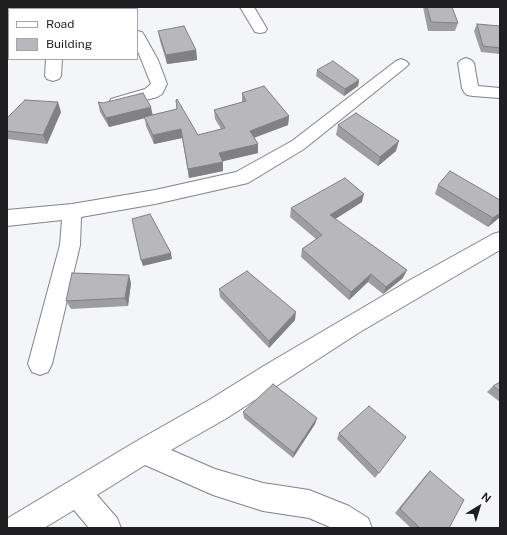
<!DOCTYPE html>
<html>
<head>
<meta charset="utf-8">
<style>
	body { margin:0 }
	#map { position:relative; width:507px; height:535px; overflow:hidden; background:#f4f5f8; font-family:"Public Sans",sans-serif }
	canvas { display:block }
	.frame { position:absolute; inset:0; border:8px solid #1f1f21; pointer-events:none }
	.legend { position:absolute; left:8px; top:8px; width:130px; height:52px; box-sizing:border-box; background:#fff; border:1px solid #a5a5a6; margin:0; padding:5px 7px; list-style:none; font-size:12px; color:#1f1f21 }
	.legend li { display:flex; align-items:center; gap:8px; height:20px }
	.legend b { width:20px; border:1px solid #a5a5a6 }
	.north { position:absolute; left:459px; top:487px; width:40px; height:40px; -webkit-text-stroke:3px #fff; paint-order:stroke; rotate:38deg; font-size:11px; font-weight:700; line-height:16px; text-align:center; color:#1f1f21 }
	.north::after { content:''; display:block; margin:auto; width:14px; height:18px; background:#1f1f21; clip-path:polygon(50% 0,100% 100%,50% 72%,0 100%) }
</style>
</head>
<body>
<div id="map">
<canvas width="507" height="535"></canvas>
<div class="frame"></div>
<ul class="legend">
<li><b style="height:5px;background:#fff"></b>Road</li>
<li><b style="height:11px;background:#b8b7bb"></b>Building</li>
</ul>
<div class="north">N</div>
</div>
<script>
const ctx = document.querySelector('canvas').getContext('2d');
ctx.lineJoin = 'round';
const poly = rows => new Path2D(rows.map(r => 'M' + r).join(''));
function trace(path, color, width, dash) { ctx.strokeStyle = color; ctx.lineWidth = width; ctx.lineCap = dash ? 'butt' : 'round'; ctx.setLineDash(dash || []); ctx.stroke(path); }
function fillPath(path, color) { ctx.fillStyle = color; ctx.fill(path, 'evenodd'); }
const minor = poly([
	[21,7,35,7,34,9,20,9,21,7],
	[111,7,125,7,126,9,112,9,111,7],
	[240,7,254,7,267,29,265,32,260,33,255,32,240,7],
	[137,31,142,32,144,35,158,60,167,84,162,94,157,97,117,108,111,107,109,103,111,99,145,89,151,84,137,49,137,31],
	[466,58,471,60,474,63,478,86,500,88,500,98,473,96,467,95,464,92,462,88,458,63,461,60,466,58],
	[46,59,62,59,61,76,59,79,53,81,47,79,45,76,46,59],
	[401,59,406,61,409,64,406,67,304,149,248,183,155,204,81,217,80,245,52,364,48,372,40,375,32,372,28,364,60,245,62,220,7,226,7,210,72,204,155,190,236,172,292,141,396,61,401,59],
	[500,232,500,250,360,332,227,418,171,450,215,469,263,483,309,490,349,506,368,518,372,528,332,528,309,518,263,511,213,495,145,465,97,495,117,518,121,528,89,528,74,510,44,528,7,528,8,518,135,442,209,400,267,364,410,280,493,234,500,232]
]);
trace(minor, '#828386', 2);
fillPath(minor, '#fff');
fillPath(poly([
	[423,7,452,7,458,23,455,31,428,31],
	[477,24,500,26,500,54,481,52,474,31],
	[158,31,196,50,197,60,167,64,160,41],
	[317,70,359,80,358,86,344,96,316,76],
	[242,93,289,116,288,125,254,138,258,144,258,153,222,161,223,171,189,178,182,138,154,144,146,126,145,118,109,127,100,112,98,102,153,115,177,109,176,100,198,135,221,129,215,119,214,110,242,102],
	[61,112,47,144,7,139,7,118],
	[338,125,396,151,378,166,336,135],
	[438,185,500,217,488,227,435,194],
	[362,202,335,219,403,278,383,294,368,282,349,300,301,257,302,249,316,239,290,217,291,208],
	[131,283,128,306,71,309,66,301],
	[219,289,295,320,269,348,220,297],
	[500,382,500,402,487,392,493,386],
	[243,412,317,418,315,424,293,458,244,418],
	[339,433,406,437,375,478,337,439],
	[430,471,449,528,411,528,395,513,425,476]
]), '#9e9da1');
fillPath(poly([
	[196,50,197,60,167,64,166,55],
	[359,80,358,86,344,96,345,89],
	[58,102,61,112,47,144,43,135],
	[151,107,153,116,109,127,106,118],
	[289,116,288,125,250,139,250,131],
	[181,129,182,138,154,144,153,135],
	[399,141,396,151,378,166,380,157],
	[258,144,258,153,220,162,219,153],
	[223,162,223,171,189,178,188,169],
	[364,194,362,202,329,223,330,215],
	[500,213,500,217,488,227,493,218],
	[171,253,172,259,143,266,141,260],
	[407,270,403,278,383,294,386,287],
	[371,274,368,282,349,300,351,292],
	[129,275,131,283,128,306,125,298],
	[296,312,295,320,269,348,269,341],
	[317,418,315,424,293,458,294,453]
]), '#818083');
const building = poly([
	[427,7,452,7,458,23,431,22,427,7],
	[477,24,500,26,500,48,483,46,477,24],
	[184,26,196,50,166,55,158,31,184,26],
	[333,61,359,80,345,89,317,70,333,61],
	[264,86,289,116,250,131,258,144,219,153,223,162,188,169,181,129,153,135,144,117,177,109,176,100,177,99,198,135,225,128,214,110,246,101,242,93,264,86],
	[143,93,151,107,106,118,98,102,103,103,143,93],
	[25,100,58,102,43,135,7,131,7,118,25,100],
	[356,113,399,141,380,157,338,125,356,113],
	[450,171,500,200,500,213,493,218,438,185,450,171],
	[345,178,364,194,330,215,407,270,386,287,371,274,351,292,302,249,322,235,291,208,345,178],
	[150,214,171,253,141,260,132,219,150,214],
	[247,271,296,312,269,341,219,289,247,271],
	[72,273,129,275,125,298,66,301,72,273],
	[500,382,500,391,493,386,500,382],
	[273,384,317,418,294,453,243,412,273,384],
	[369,406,406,437,379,473,339,433,369,406],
	[430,471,464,500,449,528,420,528,400,509,430,471]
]);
fillPath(building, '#b8b7bb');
trace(building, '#818083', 1);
</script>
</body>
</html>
